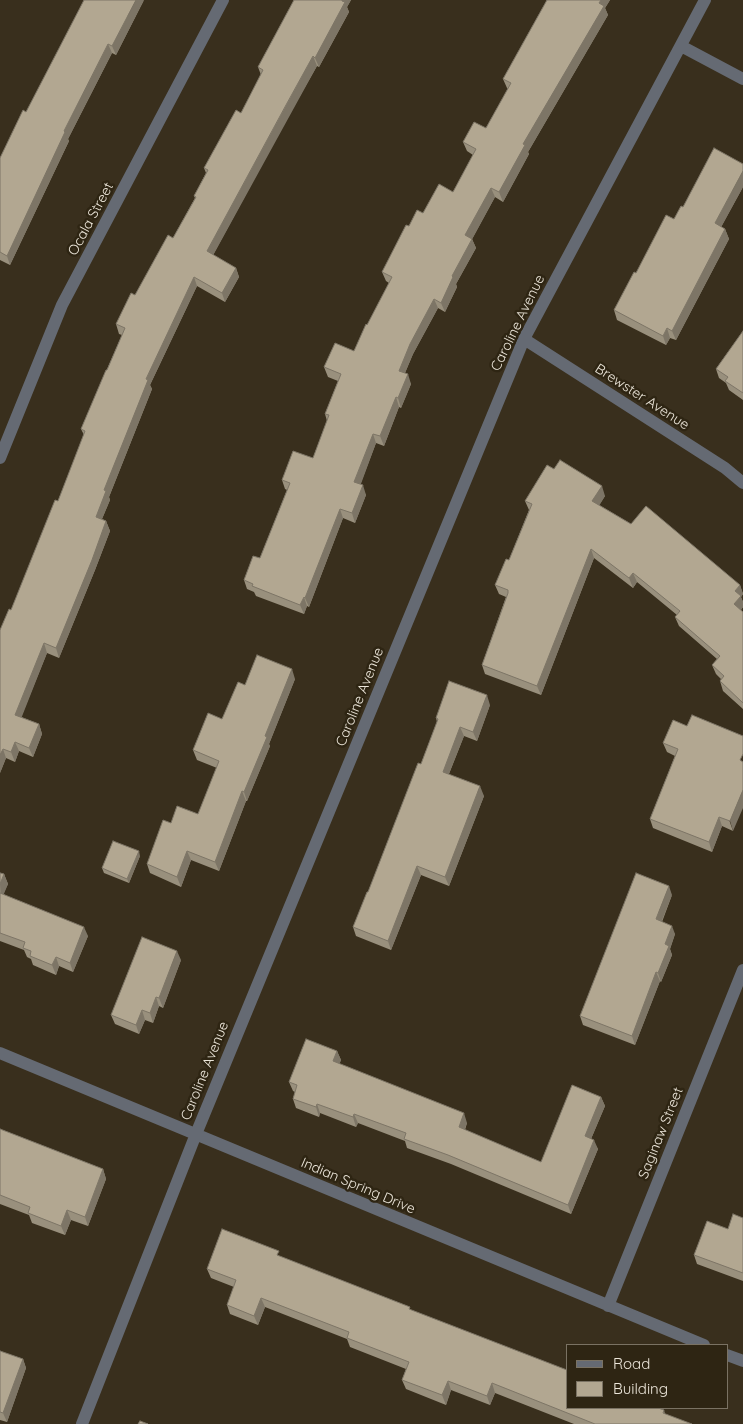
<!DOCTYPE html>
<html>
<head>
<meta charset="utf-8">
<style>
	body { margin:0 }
	#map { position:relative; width:743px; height:1424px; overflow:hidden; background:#392f1d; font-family:Quicksand,sans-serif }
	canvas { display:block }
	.legend { position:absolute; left:566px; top:1344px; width:162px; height:65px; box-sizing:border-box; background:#2e2513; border:1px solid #7a7263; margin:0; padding:6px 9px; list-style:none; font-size:15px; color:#ece6da }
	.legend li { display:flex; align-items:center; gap:10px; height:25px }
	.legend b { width:25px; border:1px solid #7a7263 }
</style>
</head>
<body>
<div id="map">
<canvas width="743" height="1424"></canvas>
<ul class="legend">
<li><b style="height:6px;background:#656a73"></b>Road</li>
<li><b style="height:14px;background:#b2a791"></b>Building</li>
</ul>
</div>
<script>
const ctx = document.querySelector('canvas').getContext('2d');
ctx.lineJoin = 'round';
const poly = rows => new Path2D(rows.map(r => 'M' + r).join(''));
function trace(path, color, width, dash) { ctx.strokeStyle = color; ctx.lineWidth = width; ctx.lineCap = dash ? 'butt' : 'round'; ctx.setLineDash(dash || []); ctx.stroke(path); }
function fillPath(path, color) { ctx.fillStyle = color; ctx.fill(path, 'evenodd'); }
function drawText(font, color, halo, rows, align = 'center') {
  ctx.font = font + ' Quicksand,sans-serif'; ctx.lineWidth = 5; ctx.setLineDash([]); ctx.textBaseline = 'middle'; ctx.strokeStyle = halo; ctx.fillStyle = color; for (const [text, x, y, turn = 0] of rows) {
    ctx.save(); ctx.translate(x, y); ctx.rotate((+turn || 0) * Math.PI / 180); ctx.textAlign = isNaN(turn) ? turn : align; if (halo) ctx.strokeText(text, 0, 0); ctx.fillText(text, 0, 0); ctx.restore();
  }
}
trace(poly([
	[681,46,743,79],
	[524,339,725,468,743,483],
	[0,458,62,305,223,0],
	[0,1053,704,1345],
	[608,1306,743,970],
	[727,1355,743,1361],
	[82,1424,196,1134,524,339,705,0]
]), '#656a73', 12);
fillPath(poly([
	[144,0,116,55,112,53,68,139,69,141,10,265,0,260,0,158,26,112],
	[294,0,351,0,347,7,349,12,319,67,317,66,289,115,213,255,236,268,239,277,225,302,197,286,150,385,152,389,109,497,110,500,102,519,106,521,110,531,95,570,59,658,47,653,21,717,39,724,42,734,33,757,19,751,15,762,6,758,0,773,11,610,58,501,84,435,81,429,122,335,119,334,116,324,173,238,195,198,194,196,206,173,204,168,241,113,261,75,258,67],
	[547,0,610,0,605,8,608,15,528,152,529,154,503,202,495,197,472,239,476,248,456,284,457,287,445,312,438,308,413,354,405,373,411,384,401,408,399,407,384,446,376,443,360,485,366,495,355,523,343,518,309,607,307,606,304,614,256,596,254,592,247,589,244,580,260,558,287,490,285,489,282,480,313,458,327,421,325,414,338,381,328,377,324,367,354,351,389,283,386,281,382,272,409,226,423,213,453,192,473,155,467,151,463,142,486,128,508,89,507,88,503,79],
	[743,187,721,227,725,229,729,239,676,340,670,338,666,345,617,320,614,310,636,273,683,207],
	[743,331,743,400,729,390,726,383,719,378,716,369],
	[554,469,605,496,599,505,631,524,740,585,743,594,741,597,743,602,743,607,741,610,743,612,743,709,723,691,720,681,721,679,716,674,712,665,717,659,679,626,675,617,677,615,637,582,633,588,594,558,541,695,485,674,482,665,506,597,499,594,495,585,509,560,529,510,525,501],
	[295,679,269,744,270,746,247,801,246,801,219,871,191,860,181,887,150,873,147,864,171,823,198,814,217,768,197,760,193,750,222,719,245,685],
	[490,705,477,741,464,736,449,774,484,796,449,886,421,875,391,950,356,936,353,927,368,892,421,764,437,722,436,718],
	[692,715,733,831,722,826,712,852,653,828,650,819,675,756,667,752,663,743,687,726],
	[140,856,129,883,104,873,102,868],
	[0,873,4,874,8,884,3,894,88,936,73,972,59,966,56,975,33,965,31,959,27,957,24,950,0,941],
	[672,895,662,922,675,934,670,949,672,955,661,982,660,981,635,1045,583,1025,580,1016],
	[181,960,163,1008,159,1006,153,1023,145,1020,139,1034,115,1024,111,1015],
	[337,1051,341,1060,339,1064,467,1123,465,1130,541,1162,601,1097,605,1106,591,1139,598,1149,571,1214,451,1164,407,1148,405,1141,358,1123,356,1127,320,1113,319,1117,296,1108,293,1099,295,1092,293,1091,289,1082],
	[0,1129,103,1169,106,1179,88,1226,71,1220,65,1235,32,1223,29,1215,0,1204],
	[743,1218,743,1281,697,1264,694,1255],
	[281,1257,410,1307,410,1310,567,1408,664,1410,665,1414,691,1424,574,1424,495,1393,490,1405,451,1390,446,1405,406,1389,402,1380,406,1369,350,1347,347,1339,265,1307,258,1325,230,1314,227,1305,234,1287,211,1278,207,1269],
	[0,1351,23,1359,26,1368,7,1422,0,1420]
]), '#99907d');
fillPath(poly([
	[136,0,144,0,116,55,112,46],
	[342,0,351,0,347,7,349,12,319,67,315,58],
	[601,0,610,0,605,8,608,15,528,152,529,154,503,202,499,192,523,144],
	[108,44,112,53,68,139,69,141,10,265,7,256,64,131],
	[313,56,317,66,210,261,207,251],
	[743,171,743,187,718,233,715,223],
	[491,188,495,197,469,245,465,235],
	[725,229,729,239,676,340,672,331],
	[472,239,476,248,456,284,457,287,445,312,441,303,452,276],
	[236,268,239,277,225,302,222,293],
	[194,277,197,286,150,385,152,389,109,497,110,500,99,526,96,517,104,490,146,379],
	[434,299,438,308,413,354,402,380,399,371,410,344],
	[667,328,670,338,666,345,663,336],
	[408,374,411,384,401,408,398,398],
	[396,397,399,407,384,446,380,436],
	[373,434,376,443,358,492,354,482],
	[363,485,366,495,355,523,352,513],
	[602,486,605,496,596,511,592,501],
	[340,509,343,518,309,607,305,598],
	[106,521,110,531,95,570,59,658,56,648],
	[591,549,594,558,541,695,537,686],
	[633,573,637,582,633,588,629,578],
	[740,585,743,594,741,597,743,602,743,607,738,614,734,604,735,591],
	[304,597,307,606,304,614,300,605],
	[44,643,47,653,19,724,15,715],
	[292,669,295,679,269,744,270,746,247,801,244,792,265,736],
	[487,695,490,705,477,741,473,732],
	[39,724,42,734,33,757,29,748],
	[460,727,464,736,446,781,443,772],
	[15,742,19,751,15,762,11,752],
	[3,749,6,758,0,773,0,755],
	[480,786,484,796,449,886,445,877],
	[743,790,743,808,733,831,730,821],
	[242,791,246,801,219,871,215,862],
	[719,817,722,826,712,852,709,842],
	[139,851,140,856,129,883,127,879],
	[187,851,191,860,181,887,177,877],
	[417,866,421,875,391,950,388,941],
	[4,874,8,884,1,901,0,884],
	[669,886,672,895,659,928,656,919],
	[672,926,675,934,670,949,672,955,661,982,658,973,665,944],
	[84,927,88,936,73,972,70,963],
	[177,951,181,960,163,1008,159,998],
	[56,957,59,966,56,975,52,965],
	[656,972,660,981,635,1045,632,1036],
	[156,997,159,1006,153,1023,150,1013],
	[142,1010,145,1020,139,1034,136,1025],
	[337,1051,341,1060,337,1071,333,1061],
	[601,1097,605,1106,588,1146,585,1136],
	[317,1104,320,1113,319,1117,316,1107],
	[464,1113,467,1123,462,1136,459,1127],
	[354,1114,358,1123,356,1127,353,1117],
	[594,1140,598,1149,571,1214,568,1205],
	[103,1169,106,1179,88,1226,85,1217],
	[67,1210,71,1220,65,1235,61,1226],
	[261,1298,265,1307,258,1325,254,1316],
	[23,1359,26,1368,7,1422,3,1413],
	[448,1381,451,1390,446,1405,442,1395],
	[492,1383,495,1393,490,1405,487,1396]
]), '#7d7566');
const building = poly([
	[84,0,136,0,112,46,108,44,64,131,65,132,7,256,0,252,0,158,23,110,26,112,84,0],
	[294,0,342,0,342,1,345,2,315,58,313,56,286,105,207,251,236,268,222,293,194,277,146,379,148,380,104,490,106,491,96,517,106,521,92,560,56,648,44,643,15,715,39,724,29,748,15,742,11,752,3,749,0,755,0,630,9,609,11,610,55,500,58,501,85,431,81,429,106,370,107,370,125,328,116,324,131,293,135,295,168,235,173,238,196,197,194,196,208,170,204,168,236,110,241,113,263,70,258,67,294,0],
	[547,0,601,0,599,3,604,6,523,144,525,145,499,192,491,188,465,235,472,239,452,276,453,277,441,303,434,299,410,344,399,371,408,374,398,398,396,397,380,436,373,434,354,482,363,485,352,513,340,509,305,598,304,597,300,605,252,586,253,584,244,580,253,556,260,558,290,483,282,480,293,451,313,458,329,415,325,414,341,374,324,367,335,343,354,351,366,324,367,325,392,277,382,272,406,225,409,226,417,210,423,213,439,184,453,192,476,149,463,142,474,122,486,128,511,83,503,79,547,0],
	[714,148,743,164,743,171,715,223,725,229,672,331,667,328,663,336,614,310,634,272,636,273,666,215,674,219,681,206,683,207,714,148],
	[743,331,743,393,725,381,728,377,716,369,743,331],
	[560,460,602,486,592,501,631,524,646,506,740,585,735,591,741,596,734,604,743,612,743,703,720,681,724,676,712,665,720,656,675,617,680,611,633,573,629,578,591,549,537,686,482,665,508,593,508,590,495,585,506,559,509,560,532,504,525,501,547,465,554,469,560,460],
	[257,655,292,669,265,736,267,737,244,792,242,791,215,862,187,851,177,877,147,864,163,820,171,823,177,806,198,814,219,761,193,750,208,713,222,719,238,682,245,685,257,655],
	[449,681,487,695,473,732,460,727,443,772,480,786,445,877,417,866,388,941,353,927,367,892,368,892,418,763,421,764,438,719,436,718,449,681],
	[692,715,743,736,743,754,740,760,743,762,743,790,730,821,719,817,709,842,650,819,678,749,663,743,673,720,687,726,692,715],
	[113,841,139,851,127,879,102,868,113,841],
	[0,873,4,874,0,884,0,873],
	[636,873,669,886,656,919,672,926,665,944,669,946,658,973,656,972,632,1036,580,1016,636,873],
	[0,893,84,927,70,963,56,957,52,965,30,956,31,951,23,948,25,942,0,933,0,893],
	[142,937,177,951,159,998,156,997,150,1013,142,1010,136,1025,111,1015,142,937],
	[306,1039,337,1051,333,1061,464,1113,459,1127,541,1162,572,1085,601,1097,585,1136,594,1140,568,1205,448,1155,404,1139,406,1133,354,1114,353,1117,317,1104,316,1107,293,1099,297,1085,289,1082,306,1039],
	[0,1129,103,1169,85,1217,67,1210,61,1226,28,1213,30,1207,0,1195,0,1129],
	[733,1214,743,1218,743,1273,694,1255,707,1221,728,1229,733,1214],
	[222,1229,279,1251,277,1255,410,1307,409,1309,567,1370,567,1408,658,1408,664,1410,663,1413,692,1424,595,1424,492,1383,487,1396,448,1381,442,1395,402,1380,409,1362,347,1338,349,1332,261,1298,254,1316,227,1305,236,1280,207,1269,222,1229],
	[0,1351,23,1359,3,1413,0,1412,0,1351],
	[140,1421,148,1424,138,1424,140,1421]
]);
fillPath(building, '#b2a791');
trace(building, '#7d7566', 1);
drawText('14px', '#ece6da', '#2e2513', [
	["Ocala Street",91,219,-62],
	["Caroline Avenue",518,323,-64],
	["Brewster Avenue",642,397,33],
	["Caroline Avenue",360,697,-68],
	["Caroline Avenue",205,1071,-68],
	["Saginaw Street",661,1133,-68],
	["Indian Spring Drive",358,1186,23]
]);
</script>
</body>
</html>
